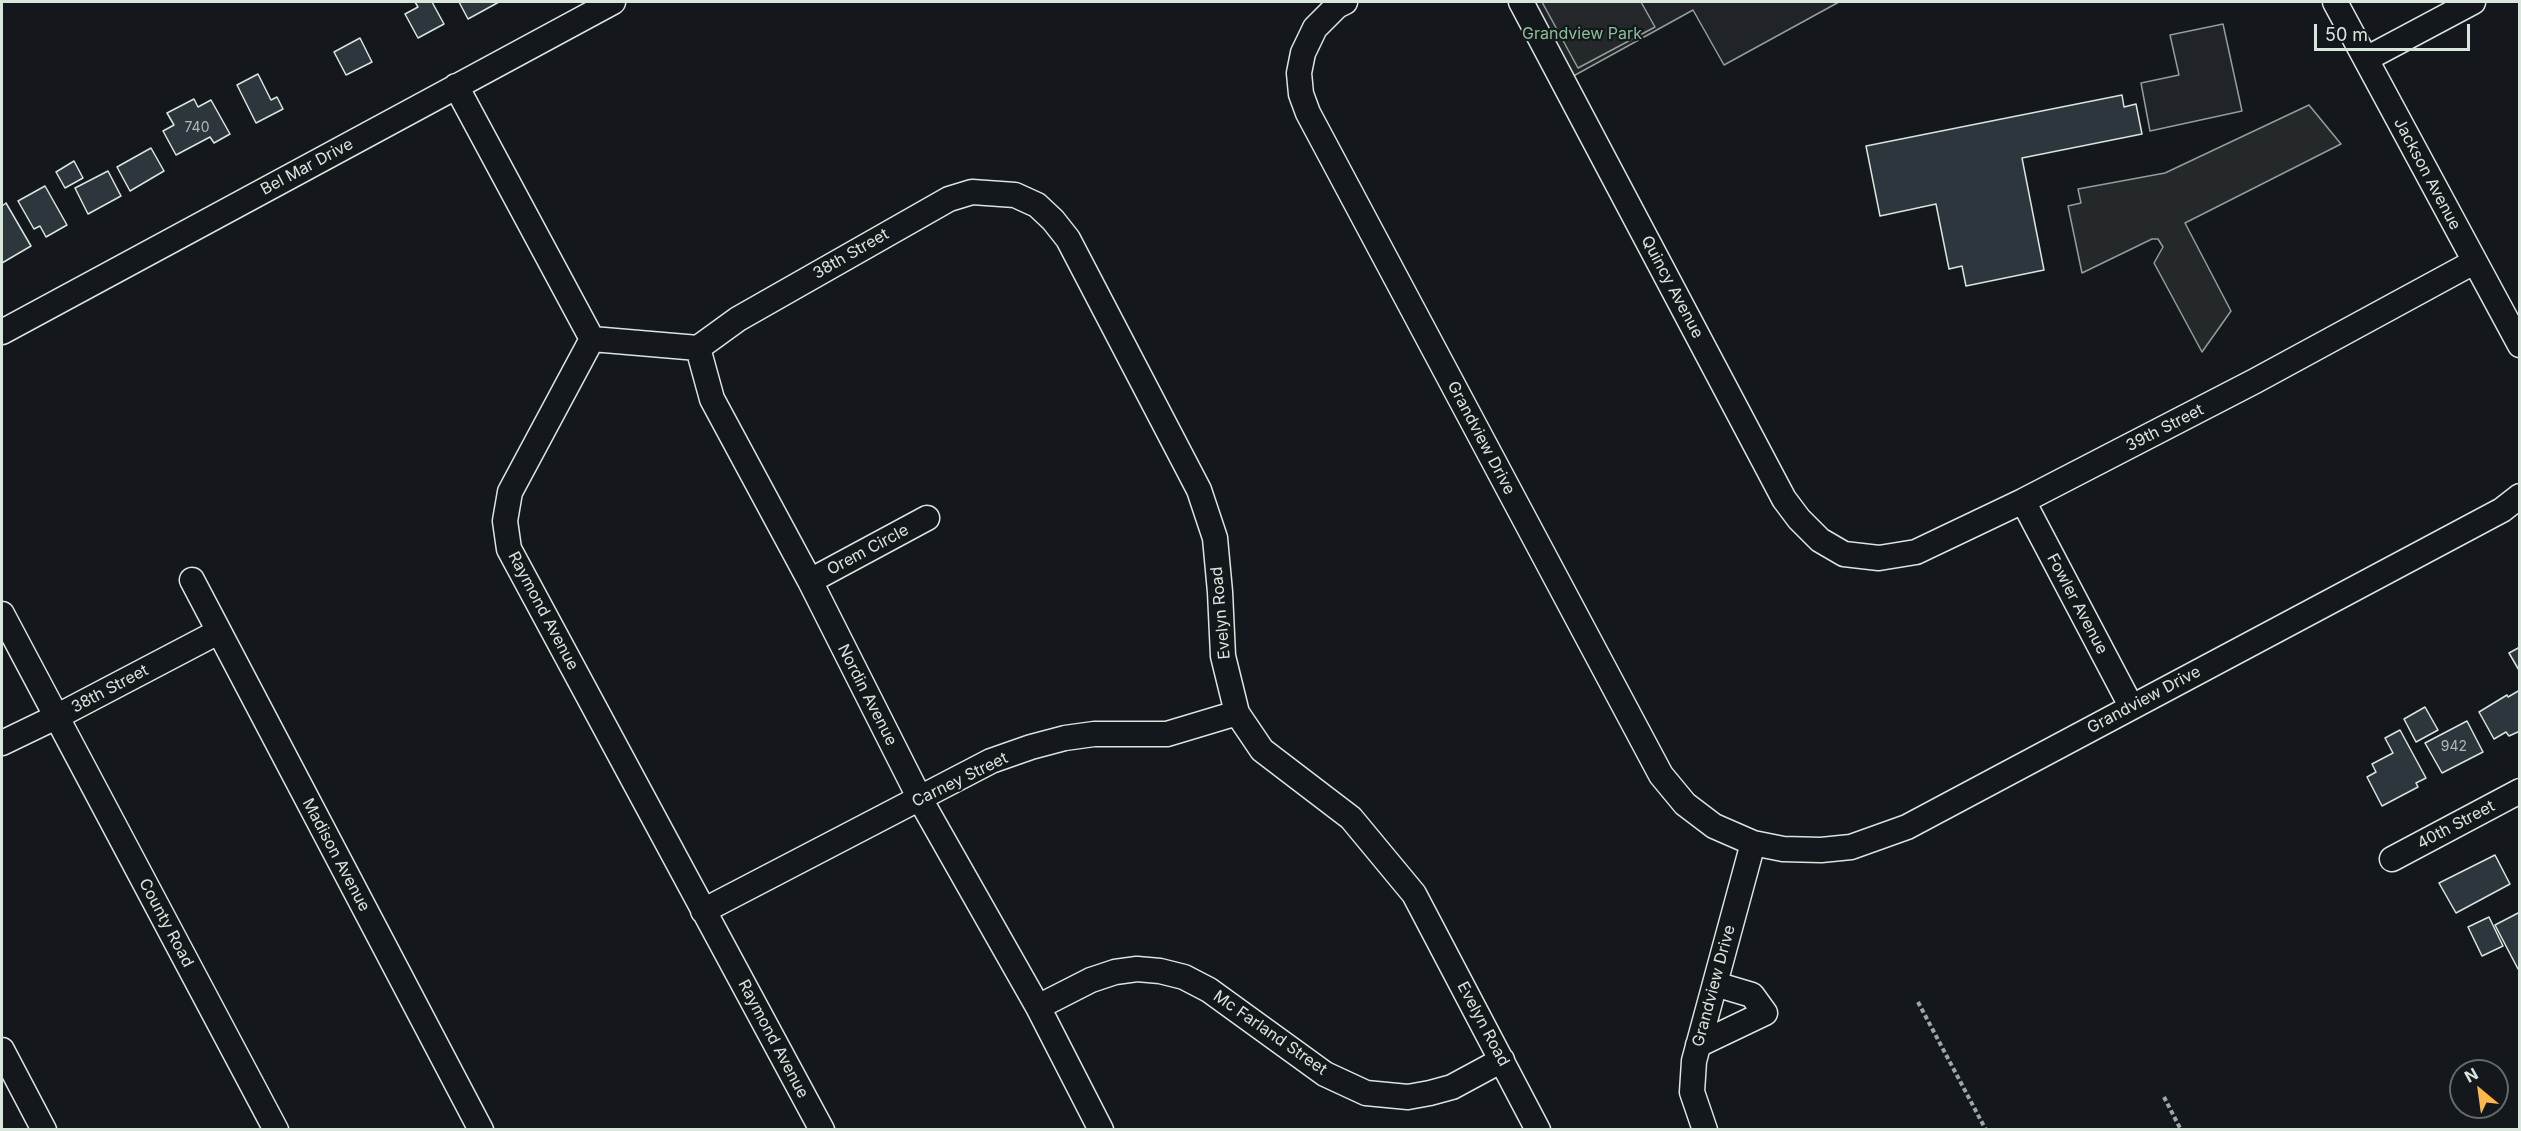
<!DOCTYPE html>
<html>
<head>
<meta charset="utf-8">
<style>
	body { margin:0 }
	#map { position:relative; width:2521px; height:1131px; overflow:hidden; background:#14181c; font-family:Inter,sans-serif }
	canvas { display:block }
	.frame { position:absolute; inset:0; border:3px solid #d8e6dc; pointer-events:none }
	.north { position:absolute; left:2449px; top:1059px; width:60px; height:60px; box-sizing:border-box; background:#14181c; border:2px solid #626a69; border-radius:50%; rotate:331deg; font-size:16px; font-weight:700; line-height:24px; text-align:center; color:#d8e6dc }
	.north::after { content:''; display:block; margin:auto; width:21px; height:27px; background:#ffb74d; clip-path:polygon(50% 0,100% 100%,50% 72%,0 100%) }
	.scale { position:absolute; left:2314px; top:24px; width:156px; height:27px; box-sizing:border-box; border:3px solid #d8e6dc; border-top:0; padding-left:8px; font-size:18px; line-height:21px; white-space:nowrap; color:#d8e6dc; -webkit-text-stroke:4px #14181c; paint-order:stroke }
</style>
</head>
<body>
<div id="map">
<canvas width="2521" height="1131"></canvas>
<div class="frame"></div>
<div class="north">N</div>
<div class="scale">50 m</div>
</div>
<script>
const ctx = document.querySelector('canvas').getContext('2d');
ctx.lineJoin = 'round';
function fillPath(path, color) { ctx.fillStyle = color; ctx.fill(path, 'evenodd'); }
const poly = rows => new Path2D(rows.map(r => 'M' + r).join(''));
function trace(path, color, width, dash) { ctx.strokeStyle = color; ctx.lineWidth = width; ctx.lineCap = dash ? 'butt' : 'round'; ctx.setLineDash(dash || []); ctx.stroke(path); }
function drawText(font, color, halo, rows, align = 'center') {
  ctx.font = font + ' Inter,sans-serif'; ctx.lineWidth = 4.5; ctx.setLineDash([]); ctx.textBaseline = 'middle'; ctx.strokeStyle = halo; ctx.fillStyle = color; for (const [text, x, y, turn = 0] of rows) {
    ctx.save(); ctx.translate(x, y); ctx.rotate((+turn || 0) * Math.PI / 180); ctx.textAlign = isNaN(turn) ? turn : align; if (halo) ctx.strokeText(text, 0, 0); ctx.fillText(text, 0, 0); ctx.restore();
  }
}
const green = poly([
	[1530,2,1839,2,1724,65,1693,10,1568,79,1530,2],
	[2223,24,2242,111,2150,131,2141,83,2179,75,2170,35,2223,24]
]);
fillPath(green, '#202428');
trace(green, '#939e99', 1.5);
const parking = poly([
	[1542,2,1641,2,1655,27,1578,68,1542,2],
	[2309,105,2341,144,2185,223,2231,311,2202,352,2154,263,2163,247,2158,239,2152,239,2082,273,2068,206,2081,203,2078,189,2165,173,2309,105]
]);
fillPath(parking, '#24282b');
trace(parking, '#939e99', 1.5);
const building = poly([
	[415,2,432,2,444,24,418,38,405,14,418,7,415,2],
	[459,2,499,2,468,19,459,2],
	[360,38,372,62,346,75,334,52,360,38],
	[258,74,271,100,277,97,283,109,256,123,237,85,258,74],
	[2122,95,2124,107,2136,104,2142,134,2022,158,2044,270,1966,286,1962,266,1949,269,1936,204,1880,216,1866,146,2122,95],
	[194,99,198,107,211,100,230,134,214,143,210,137,176,155,163,131,174,125,167,113,194,99],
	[151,148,164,171,130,191,117,167,151,148],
	[74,161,83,178,65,188,56,172,74,161],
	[108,171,121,196,88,214,75,188,108,171],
	[45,186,67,225,46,237,40,226,34,229,18,201,45,186],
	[6,203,31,246,2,263,2,206,6,203],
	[2520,647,2520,672,2509,653,2520,647],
	[2520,690,2520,731,2509,736,2506,732,2494,739,2479,712,2507,695,2508,697,2520,690],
	[2425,707,2438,730,2416,742,2404,719,2425,707],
	[2467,721,2483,752,2442,773,2425,743,2467,721],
	[2400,730,2426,778,2416,783,2418,787,2382,806,2367,777,2376,772,2372,764,2393,753,2385,738,2400,730],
	[2495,855,2510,884,2456,913,2439,883,2495,855],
	[2520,912,2520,968,2518,969,2495,925,2520,912],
	[2489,917,2503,946,2482,956,2468,927,2489,917]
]);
fillPath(building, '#2c363c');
trace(building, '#d8e6dc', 1.5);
const minor = poly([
	[1345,2,1337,6,1315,28,1303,53,1299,73,1301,94,1308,113,1661,775,1685,804,1714,826,1753,843,1694,1061,1692,1092,1705,1130],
	[1521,2,1784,499,1799,519,1820,540,1844,554,1879,558,1916,552,2023,501,2255,381,2474,262],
	[2335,2,2520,345],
	[2366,59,2473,2],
	[456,86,592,339],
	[2,332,613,2],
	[592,339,698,348,712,399,810,581,920,799,1038,1007,1101,1130],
	[592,339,510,492,505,521,509,549,822,1130],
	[698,348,738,319,949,199,972,192,1015,195,1037,205,1053,220,1068,239,1199,490,1215,538,1220,592,1223,656,1237,713,1262,750,1351,818,1414,894,1538,1130],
	[2023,501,2131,706],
	[192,580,481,1130],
	[810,581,927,518],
	[2,614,276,1130],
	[2,743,56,717,218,632],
	[1753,843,1783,849,1821,850,1851,847,1907,827,2502,510,2520,496],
	[2392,859,2520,791],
	[703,911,991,761,1031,747,1065,738,1094,734,1167,734,1237,713],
	[1038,1007,1091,980,1115,972,1137,969,1160,971,1184,977,1209,990,1325,1074,1366,1093,1408,1097,1430,1093,1452,1087,1502,1060],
	[1698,1045,1765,1013,1752,995,1715,984],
	[2,1050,44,1130]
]);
trace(minor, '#d8e6dc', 27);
trace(poly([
	[1918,1002,1986,1130],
	[2164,1097,2181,1130]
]), '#9da8a2', 4, [4.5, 3]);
trace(minor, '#14181c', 24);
drawText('14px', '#adbab4', null, [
	["740",197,128],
	["942",2454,747]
]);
drawText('16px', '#8ac095', '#14181c', [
	["Grandview Park",1582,34]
]);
drawText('16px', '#d8e6dc', '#14181c', [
	["Bel Mar Drive",307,167,-28],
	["Jackson Avenue",2427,174,62],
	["38th Street",851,254,-30],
	["Quincy Avenue",1672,287,62],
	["39th Street",2165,428,-27],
	["Grandview Drive",1481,438,62],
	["Orem Circle",868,550,-28],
	["Fowler Avenue",2077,604,62],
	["Raymond Avenue",543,611,62],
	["Evelyn Road",1221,613,-95],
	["38th Street",110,689,-28],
	["Nordin Avenue",867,695,63],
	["Grandview Drive",2144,700,-28],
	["Carney Street",960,780,-26],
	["40th Street",2456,825,-28],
	["Madison Avenue",336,855,62],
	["County Road",166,923,62],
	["Grandview Drive",1714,986,-75],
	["Evelyn Road",1483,1024,62],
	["Mc Farland Street",1270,1033,35],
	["Raymond Avenue",773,1039,62]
]);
</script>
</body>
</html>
